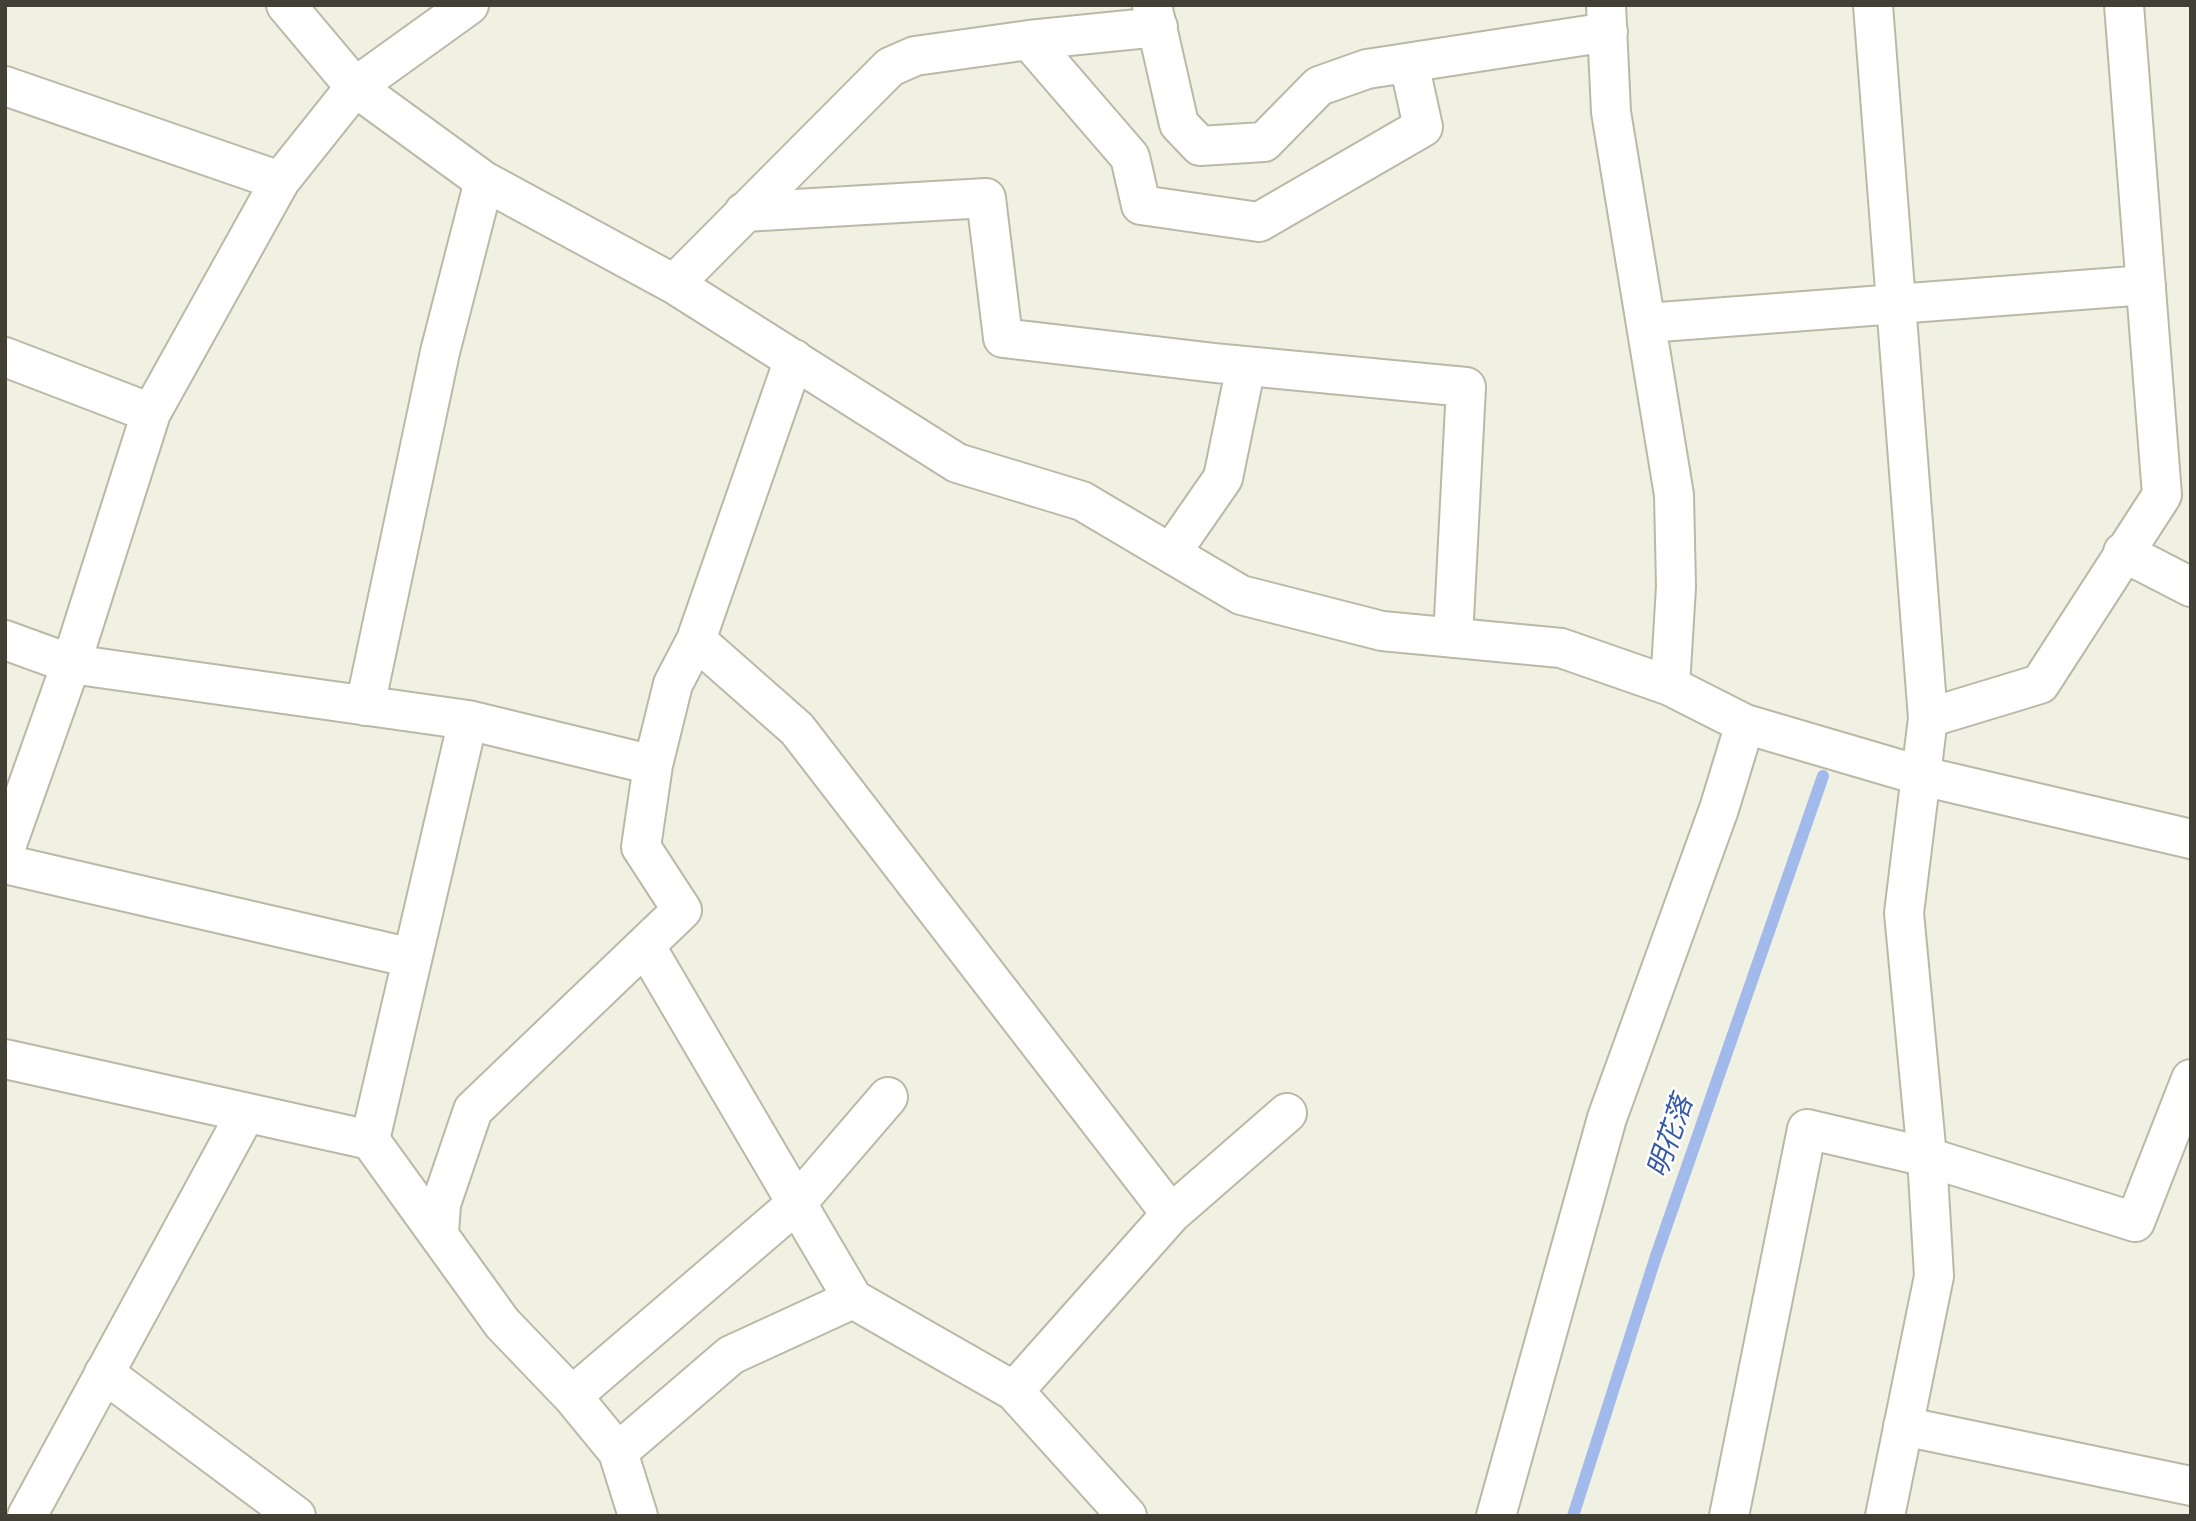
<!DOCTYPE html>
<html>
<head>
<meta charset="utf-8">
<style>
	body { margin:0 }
	#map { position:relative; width:2196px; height:1521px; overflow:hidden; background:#f0f0e3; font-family:Figtree,sans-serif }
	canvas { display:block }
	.frame { position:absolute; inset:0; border:7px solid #424034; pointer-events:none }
</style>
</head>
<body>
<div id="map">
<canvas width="2196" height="1521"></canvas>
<div class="frame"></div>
</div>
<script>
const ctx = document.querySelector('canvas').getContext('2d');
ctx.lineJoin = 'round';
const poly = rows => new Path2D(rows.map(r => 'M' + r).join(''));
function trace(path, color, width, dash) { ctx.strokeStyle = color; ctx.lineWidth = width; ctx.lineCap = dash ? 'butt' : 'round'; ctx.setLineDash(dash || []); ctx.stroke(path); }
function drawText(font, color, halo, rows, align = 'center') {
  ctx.font = font + ' Figtree,"Noto Sans JP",sans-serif'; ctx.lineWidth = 5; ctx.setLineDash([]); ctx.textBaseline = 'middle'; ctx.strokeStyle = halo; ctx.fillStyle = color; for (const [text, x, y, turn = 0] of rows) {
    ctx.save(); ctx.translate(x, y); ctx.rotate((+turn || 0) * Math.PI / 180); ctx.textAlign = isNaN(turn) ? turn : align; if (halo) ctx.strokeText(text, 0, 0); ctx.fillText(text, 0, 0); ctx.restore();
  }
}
trace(poly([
	[1573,1516,1656,1256,1823,776]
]), '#a1baeb', 12);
const minor = poly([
	[286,5,355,87,484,181,674,284,957,463,1082,501,1241,595,1382,631,1561,648,1670,686,1745,724,1922,776,2191,839],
	[1152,5,1179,124,1200,146,1264,142,1319,86,1367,69,1608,32],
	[1606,5,1611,112,1674,495,1676,587,1670,686],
	[1873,5,1928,718,1904,913,1927,1157,1934,1276,1885,1516],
	[1029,40,1130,157,1141,205,1259,222,1423,127,1409,63],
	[5,86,280,181],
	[744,212,986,198,1003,338,1215,363,1466,387,1453,638],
	[674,284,890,67,915,56,1029,40,1158,27],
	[1647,323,2146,285],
	[5,357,151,413],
	[2123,552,2191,587],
	[1171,553,1223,478,1246,366],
	[5,640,71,664,468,720,653,765],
	[696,640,797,729,1171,1214],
	[365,706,440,352,484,181],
	[1928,718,2040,684,2162,495,2124,5],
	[468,720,370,1140,502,1323,572,1396,618,1452,638,1516],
	[5,850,71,664,151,413,280,181,355,87,469,5],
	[5,864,412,958],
	[646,947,853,1299,1014,1391,1127,1516],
	[5,1059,370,1140],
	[439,1233,441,1204,473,1110,682,910,641,847,653,765,673,684,696,640,794,359],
	[104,1373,296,1516],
	[1014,1391,1171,1214,1287,1113],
	[572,1396,796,1204,888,1097],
	[1903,1426,2191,1486],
	[618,1452,731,1355,853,1299],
	[27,1516,246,1113],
	[1496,1516,1607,1118,1719,809,1745,724],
	[1729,1516,1807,1129,1927,1157,2135,1222,2191,1079]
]);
trace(minor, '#bbb9a6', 42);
trace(minor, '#fff', 38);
drawText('italic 28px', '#3459a6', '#fff', [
	["明花落",1671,1137,-71]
]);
</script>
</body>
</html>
